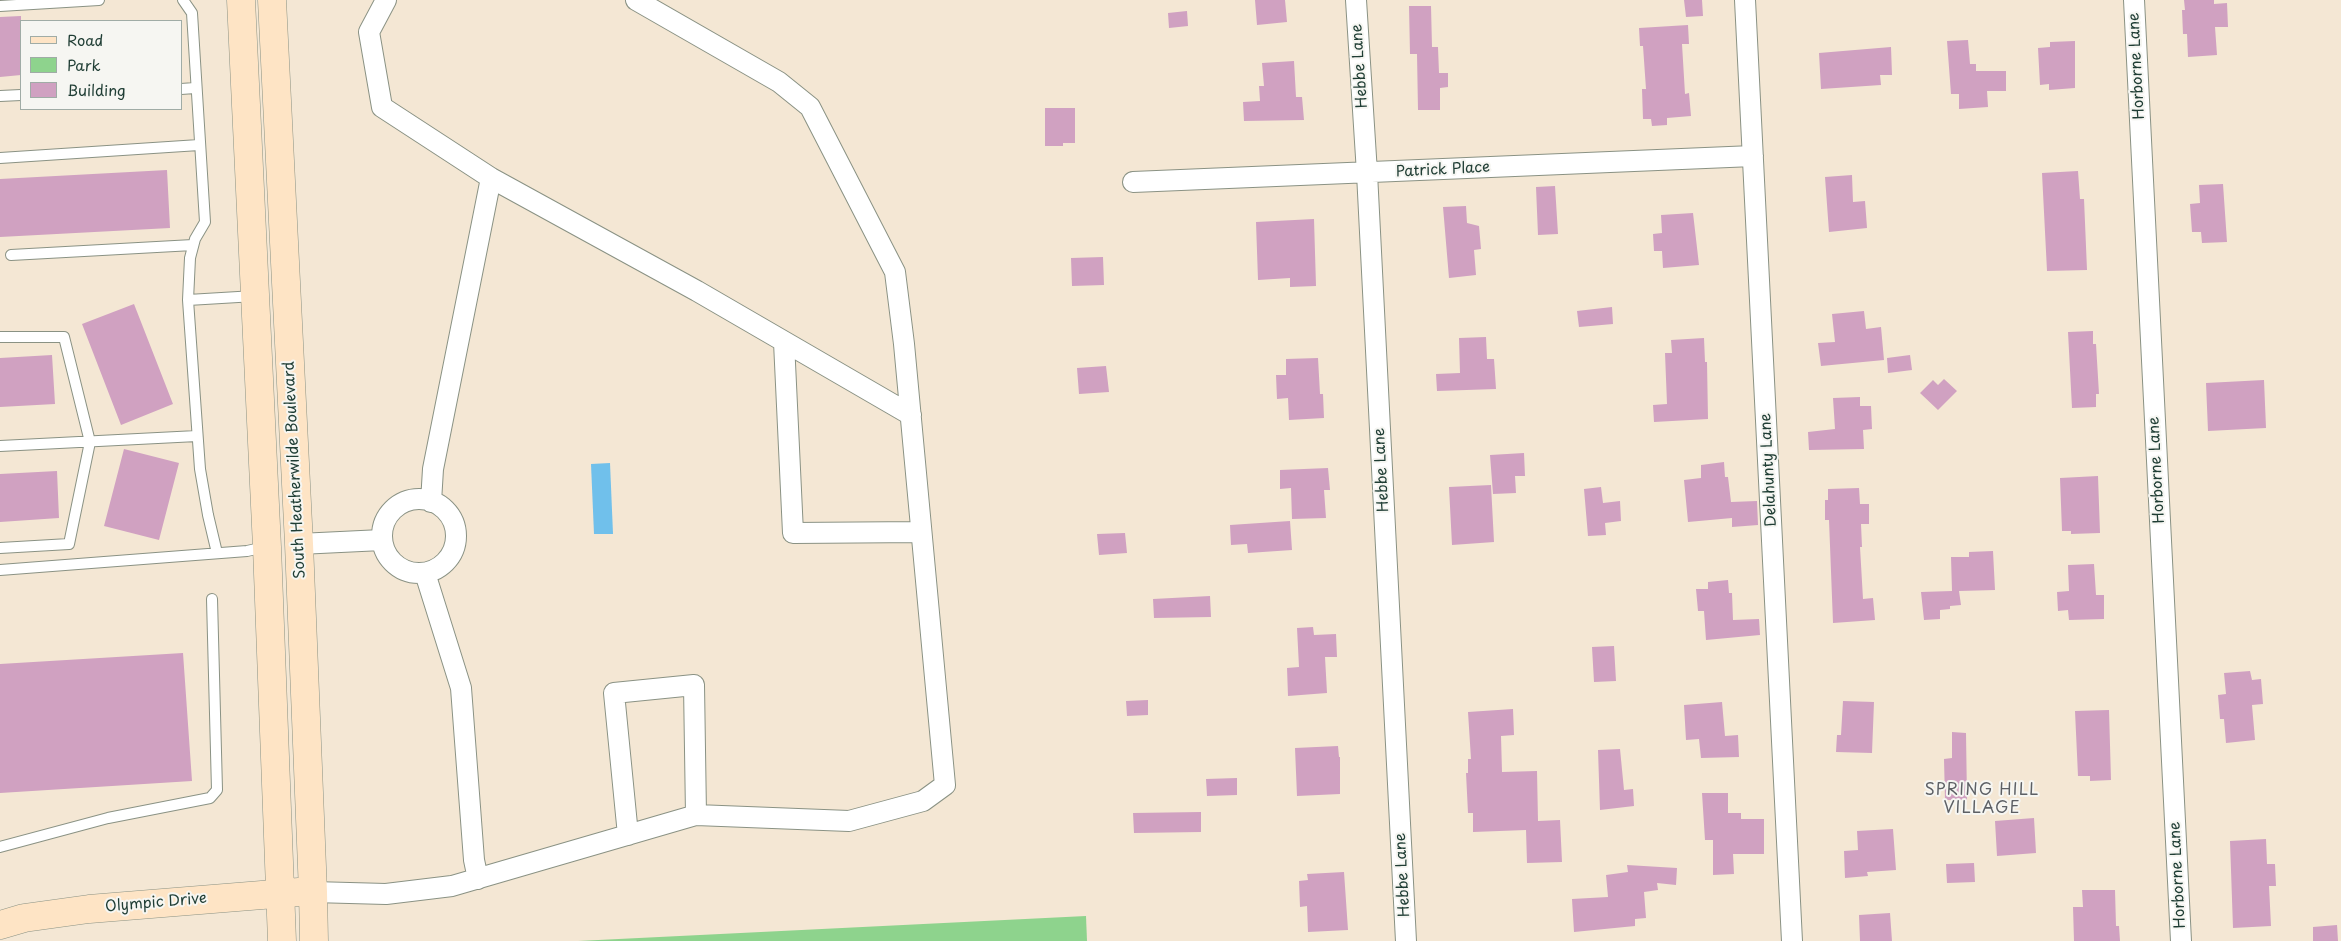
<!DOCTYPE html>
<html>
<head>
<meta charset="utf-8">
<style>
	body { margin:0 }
	#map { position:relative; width:2341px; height:941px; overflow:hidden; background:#f4e7d4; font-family:"Playpen Sans",sans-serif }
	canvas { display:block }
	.legend { position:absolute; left:20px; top:20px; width:162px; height:90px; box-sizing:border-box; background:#f6f6f2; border:1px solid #a0aca6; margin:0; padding:6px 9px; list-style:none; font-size:15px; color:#1f3d34 }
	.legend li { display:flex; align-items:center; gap:10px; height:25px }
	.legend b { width:25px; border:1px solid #a0aca6 }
</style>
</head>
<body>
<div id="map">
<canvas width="2341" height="941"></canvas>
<ul class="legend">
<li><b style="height:6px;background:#fee4c5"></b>Road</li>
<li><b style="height:14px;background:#8ed38d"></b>Park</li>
<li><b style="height:14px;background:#d0a1c1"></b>Building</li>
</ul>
</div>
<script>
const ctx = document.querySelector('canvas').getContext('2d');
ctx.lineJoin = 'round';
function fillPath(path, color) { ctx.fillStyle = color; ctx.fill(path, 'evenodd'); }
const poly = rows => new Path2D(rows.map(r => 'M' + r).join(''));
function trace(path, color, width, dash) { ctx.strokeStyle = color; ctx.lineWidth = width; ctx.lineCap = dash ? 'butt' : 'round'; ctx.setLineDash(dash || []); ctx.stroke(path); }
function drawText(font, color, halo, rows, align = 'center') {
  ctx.font = font + ' "Playpen Sans",sans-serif'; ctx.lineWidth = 4; ctx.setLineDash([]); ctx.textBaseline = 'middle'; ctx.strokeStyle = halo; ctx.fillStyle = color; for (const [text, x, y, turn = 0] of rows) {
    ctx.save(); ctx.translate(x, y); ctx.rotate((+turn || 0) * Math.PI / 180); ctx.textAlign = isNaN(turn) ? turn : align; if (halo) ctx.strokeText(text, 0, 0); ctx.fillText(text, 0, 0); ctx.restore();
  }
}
fillPath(poly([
	[1086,916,1087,941,578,941]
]), '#8ed38d');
fillPath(poly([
	[610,463,613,534,594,534,591,464]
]), '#70c0eb');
fillPath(poly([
	[1255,0,1285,0,1287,22,1257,25],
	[1684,0,1702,0,1703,16,1686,17],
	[2184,0,2214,0,2214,4,2227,3,2228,27,2215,27,2217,55,2188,57,2187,34,2183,34,2182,10,2185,10],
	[1409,6,1431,6,1432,47,1438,47,1439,73,1448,73,1448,87,1440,88,1440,110,1418,110,1417,54,1410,54],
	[1187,11,1188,26,1169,28,1168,13],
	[21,16,21,75,0,77,0,17],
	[1688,25,1689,44,1682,44,1685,94,1689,93,1691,116,1667,118,1667,125,1652,126,1651,119,1643,119,1642,89,1646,89,1643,46,1640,46,1639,28],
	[1968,40,1970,64,1976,64,1976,71,2006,71,2006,91,1987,91,1988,107,1959,109,1959,94,1951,94,1947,41],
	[2075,41,2075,88,2049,90,2049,84,2040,85,2038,48,2050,47,2050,42],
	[1891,47,1892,75,1880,75,1881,85,1821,89,1819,53],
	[1294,61,1296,97,1302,97,1304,120,1244,121,1243,102,1260,101,1259,86,1264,86,1262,63],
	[1045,108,1075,108,1075,143,1063,143,1063,146,1045,146],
	[167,170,170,228,0,237,0,179],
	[2078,171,2080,199,2084,199,2087,270,2047,271,2042,173],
	[1852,175,1853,202,1865,201,1867,228,1829,232,1825,177],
	[2223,184,2227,242,2202,243,2201,232,2192,232,2190,204,2200,203,2199,185],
	[1555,186,1558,234,1538,235,1536,187],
	[1466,206,1467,223,1479,226,1481,249,1474,250,1476,275,1449,278,1443,207],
	[1693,213,1699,265,1663,268,1662,251,1654,251,1653,234,1662,233,1661,215],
	[1314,219,1316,286,1290,287,1290,278,1258,280,1256,222],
	[1103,257,1104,285,1072,286,1071,258],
	[134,304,173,404,121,425,82,324],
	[1612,307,1613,324,1579,327,1577,311],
	[1864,311,1866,329,1881,327,1884,360,1821,366,1818,343,1835,342,1832,314],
	[2093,331,2093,344,2096,344,2099,394,2096,394,2096,407,2072,408,2068,332],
	[1486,337,1487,359,1494,359,1496,389,1437,391,1436,374,1460,373,1459,338],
	[1704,338,1705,362,1707,362,1708,419,1654,422,1653,405,1667,404,1665,353,1672,353,1671,340],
	[52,355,55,404,0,407,0,358],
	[1910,355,1912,370,1888,373,1887,358],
	[1318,358,1320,394,1323,394,1324,418,1289,420,1288,398,1277,399,1276,375,1286,375,1286,359],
	[1106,366,1109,392,1079,394,1077,368],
	[1944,379,1957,391,1938,410,1920,393,1933,380,1938,385],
	[2264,380,2266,428,2208,431,2206,383],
	[1860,397,1860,406,1871,406,1872,429,1863,430,1864,449,1809,450,1808,432,1835,429,1833,398],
	[124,449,179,463,159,540,104,526],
	[1524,453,1525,476,1515,476,1516,493,1493,494,1490,455],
	[1724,462,1725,477,1728,477,1731,502,1757,501,1758,525,1732,527,1732,518,1688,522,1684,480,1701,478,1701,465],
	[1328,468,1330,490,1324,490,1326,518,1292,519,1291,488,1280,489,1280,470],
	[57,471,59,518,0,522,0,474],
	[2098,476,2100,533,2071,534,2071,531,2062,531,2060,478],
	[1491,485,1494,542,1452,545,1449,487],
	[1601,487,1603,503,1620,501,1621,521,1605,523,1606,535,1588,536,1584,489],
	[1859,488,1860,504,1869,504,1869,524,1861,524,1862,547,1860,547,1863,599,1873,598,1875,620,1833,623,1829,520,1825,520,1825,500,1828,500,1828,489],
	[1290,521,1292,550,1248,553,1247,544,1231,545,1230,525],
	[1125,533,1127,553,1099,555,1097,534],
	[1993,551,1995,590,1959,591,1961,605,1950,606,1950,609,1940,610,1940,619,1924,620,1921,592,1952,591,1951,557,1969,557,1969,552],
	[2094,564,2096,595,2104,595,2104,619,2069,620,2068,610,2058,611,2057,592,2069,591,2068,565],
	[1728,580,1729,593,1732,593,1733,620,1759,619,1760,635,1706,640,1704,611,1698,611,1696,589,1708,589,1708,582],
	[1210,596,1211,617,1154,618,1153,599],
	[1313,627,1314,635,1336,634,1337,657,1325,657,1327,693,1288,696,1287,668,1299,667,1297,628],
	[1614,646,1616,681,1594,682,1592,647],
	[183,653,192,781,0,793,0,664],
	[2250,671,2252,680,2261,679,2263,704,2252,705,2255,740,2226,743,2224,719,2220,719,2218,695,2226,694,2224,673],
	[1148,700,1148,715,1127,716,1126,701],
	[1843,701,1874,702,1872,753,1836,752,1837,735,1841,735],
	[1722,702,1725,736,1738,735,1739,757,1701,758,1699,739,1686,740,1684,705],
	[1513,709,1514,735,1501,736,1502,772,1537,771,1538,821,1560,820,1562,862,1527,863,1526,830,1473,832,1473,813,1468,813,1466,773,1468,773,1468,759,1471,759,1468,712],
	[2109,710,2111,780,2090,781,2090,776,2078,776,2075,711],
	[1952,732,1966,733,1967,800,1945,800,1944,759,1952,758],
	[1338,746,1339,757,1340,757,1340,794,1297,796,1295,748],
	[1620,749,1624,790,1633,789,1634,806,1600,810,1598,750],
	[1237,778,1237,795,1207,796,1206,779],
	[1702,793,1728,793,1728,813,1741,813,1741,819,1764,819,1764,854,1733,854,1734,874,1713,875,1713,840,1705,840],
	[1201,812,1201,832,1134,833,1133,813],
	[2034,818,2036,853,1997,856,1995,821],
	[1893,829,1896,870,1867,872,1868,876,1845,878,1844,851,1858,850,1857,831],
	[2266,839,2267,864,2275,864,2276,886,2269,886,2271,926,2233,928,2230,841],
	[1974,863,1975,882,1947,883,1946,864],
	[1627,865,1677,868,1676,885,1657,883,1658,890,1644,892,1646,918,1635,919,1635,926,1574,932,1572,899,1608,897,1606,875,1628,872],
	[1344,872,1348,930,1308,932,1307,906,1300,907,1299,881,1308,880,1307,874],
	[2082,890,2115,890,2116,926,2119,926,2120,941,2074,941,2073,907,2083,907],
	[1890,913,1892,941,1860,941,1859,915],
	[2337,925,2338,941,2313,941,2313,927]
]), '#d0a1c1');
const lane = poly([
	[183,0,192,13,205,222,195,239,190,258,188,300],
	[0,6,99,0],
	[181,89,195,88],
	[0,96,21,95],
	[0,158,199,145],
	[11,255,193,245],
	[0,337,64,337,90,442,69,544,0,548],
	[0,446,197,436],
	[217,553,208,515,200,469,188,300,255,296],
	[0,570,247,551,265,547],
	[0,847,108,818,210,798,217,790,212,599]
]);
const street = poly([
	[386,0,369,32,382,107,491,178,697,291,911,415],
	[1356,0,1367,173,1406,941],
	[1745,0,1792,941],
	[2134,0,2181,941],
	[1133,182,1753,156],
	[784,342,793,533,921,532],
	'382 536a37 37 0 1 1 74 0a37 37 0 1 1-74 0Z',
	[431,502,433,469,491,178],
	[299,544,382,540],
	[425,573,461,688,474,860,478,879],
	[628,835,614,693,694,685,696,815],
	[313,892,386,894,452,886,696,815,849,821,923,801,945,785,904,344,895,272,810,107,779,82,636,0]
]);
const secondary = poly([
	[241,0,267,547,282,941],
	[272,0,299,544,313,892,314,941],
	[0,925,24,918,89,909,299,892]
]);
trace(lane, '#8a9284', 12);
trace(street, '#8a9284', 22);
trace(secondary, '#8a9284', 29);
trace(lane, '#fff', 10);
trace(street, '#fff', 20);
trace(secondary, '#fee4c5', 28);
drawText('15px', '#1f3d34', '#f6f6f2', [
	["Hebbe Lane",1360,66,-94],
	["Horborne Lane",2137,66,-93],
	["Patrick Place",1443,170,-3],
	["South Heatherwilde Boulevard",295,470,-93],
	["Hebbe Lane",1382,470,-93],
	["Delahunty Lane",1769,470,-93],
	["Horborne Lane",2157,470,-93],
	["Hebbe Lane",1403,875,-93],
	["Horborne Lane",2178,875,-93],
	["Olympic Drive",156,903,-5]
]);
ctx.letterSpacing = '1px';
drawText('16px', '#5d6065', '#f6f6f2', [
	["SPRING HILL",1982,791],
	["VILLAGE",1982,809]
]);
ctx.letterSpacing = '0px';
</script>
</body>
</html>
